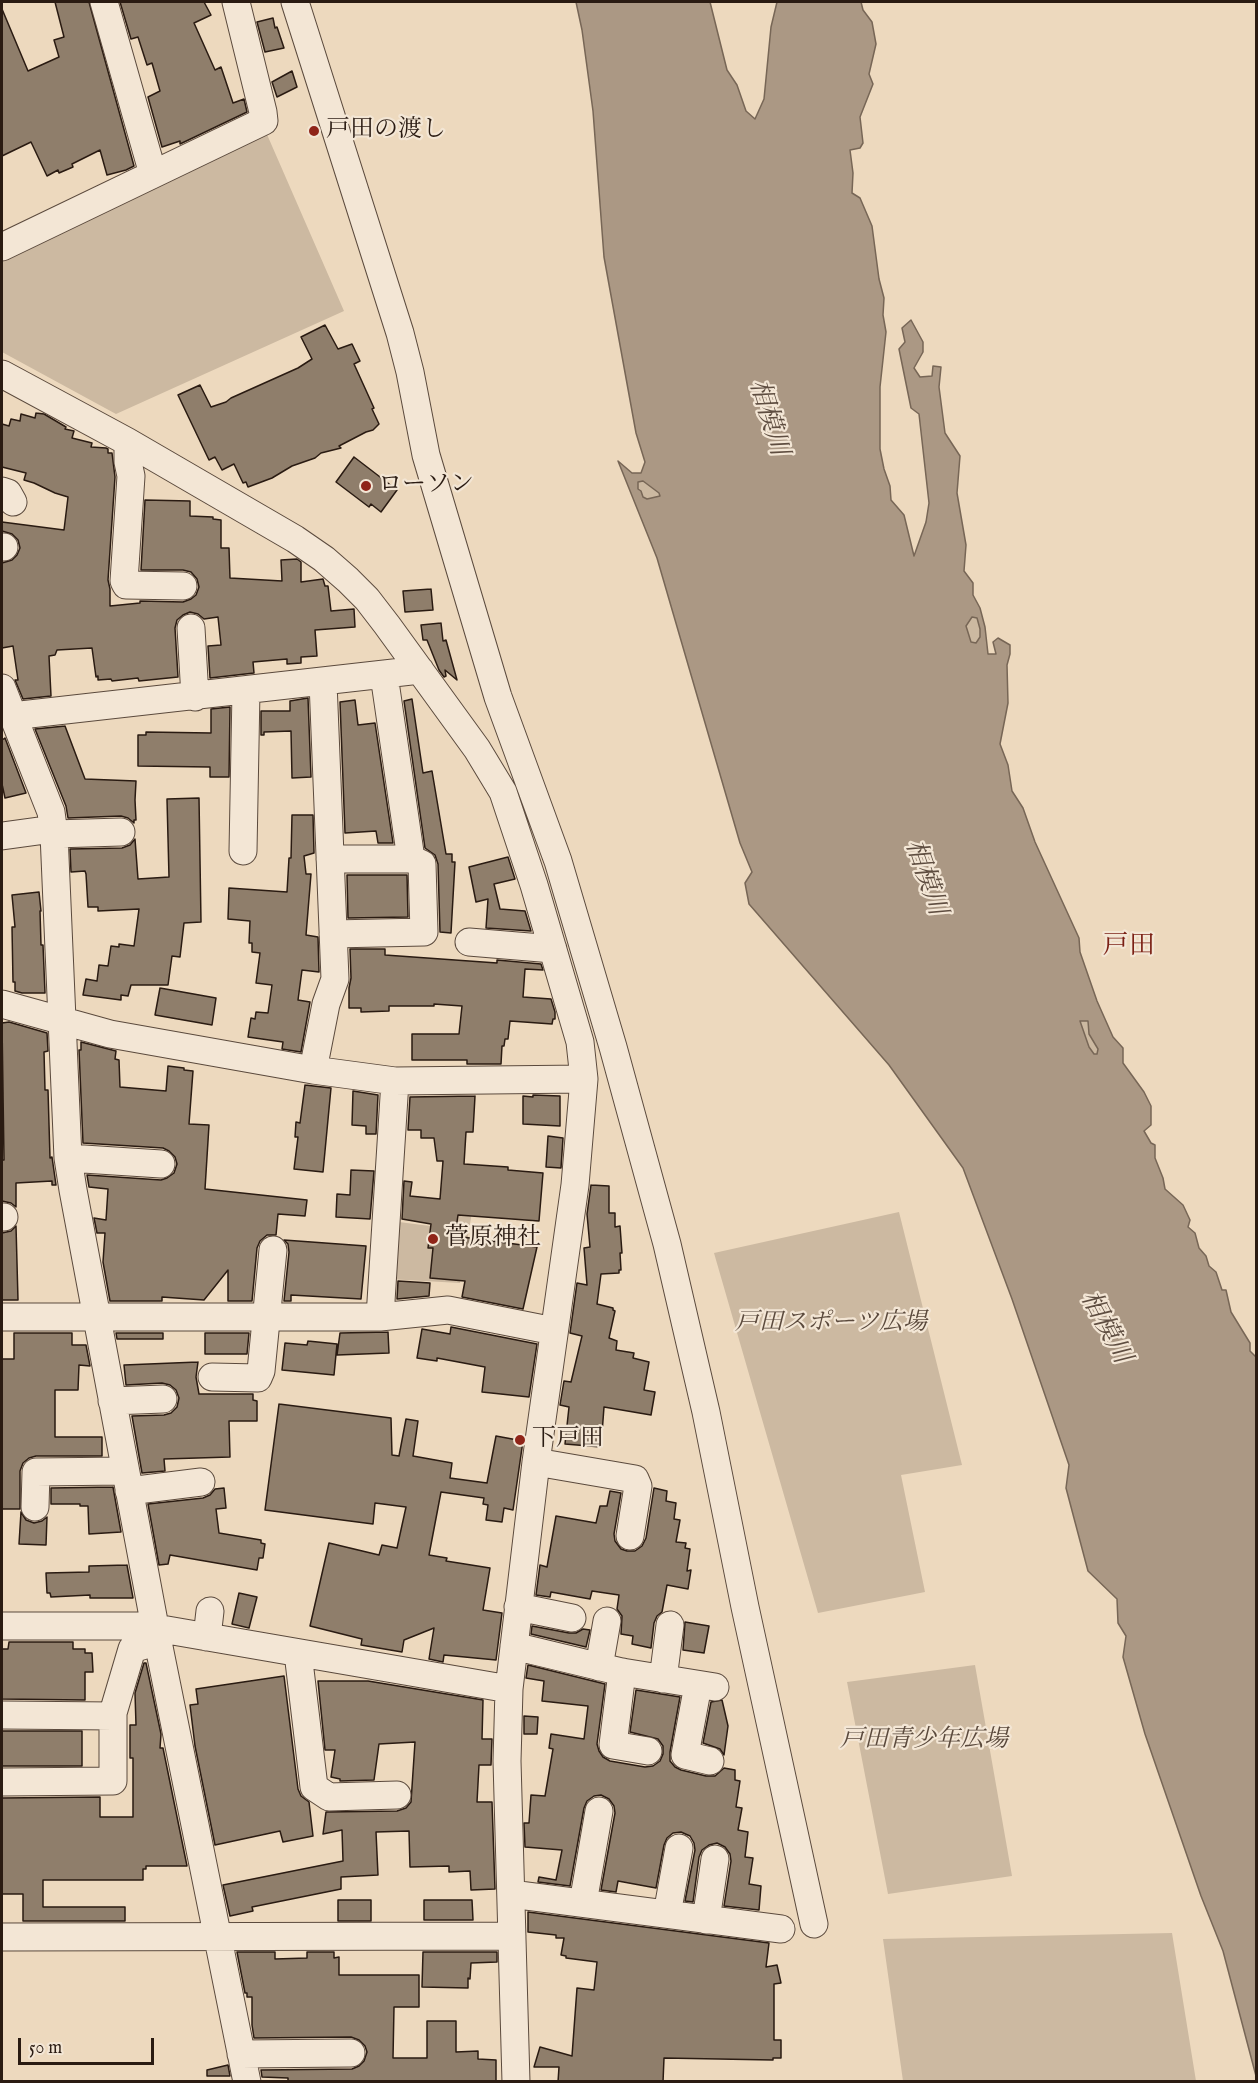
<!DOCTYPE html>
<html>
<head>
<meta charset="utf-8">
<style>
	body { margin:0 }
	#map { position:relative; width:1258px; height:2083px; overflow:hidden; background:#edd9be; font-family:"IM FELL English",serif }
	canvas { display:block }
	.frame { position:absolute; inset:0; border:3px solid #2a1b12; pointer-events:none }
	.scale { position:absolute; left:18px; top:2038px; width:136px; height:27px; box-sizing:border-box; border:3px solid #2a1b12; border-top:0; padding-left:8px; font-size:18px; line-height:21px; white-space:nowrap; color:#2a1b12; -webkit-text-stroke:4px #f3e6d5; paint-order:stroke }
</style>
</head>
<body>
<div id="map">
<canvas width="1258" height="2083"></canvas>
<div class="frame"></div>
<div class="scale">50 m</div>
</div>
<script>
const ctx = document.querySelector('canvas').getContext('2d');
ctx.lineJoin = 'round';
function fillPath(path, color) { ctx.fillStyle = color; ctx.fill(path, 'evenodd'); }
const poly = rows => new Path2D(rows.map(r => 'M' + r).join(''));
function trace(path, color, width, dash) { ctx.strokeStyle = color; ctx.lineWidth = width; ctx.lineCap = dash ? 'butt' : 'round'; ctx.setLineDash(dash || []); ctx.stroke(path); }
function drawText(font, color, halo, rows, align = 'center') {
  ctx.font = font + ' "IM FELL English","Noto Serif JP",serif'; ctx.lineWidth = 4.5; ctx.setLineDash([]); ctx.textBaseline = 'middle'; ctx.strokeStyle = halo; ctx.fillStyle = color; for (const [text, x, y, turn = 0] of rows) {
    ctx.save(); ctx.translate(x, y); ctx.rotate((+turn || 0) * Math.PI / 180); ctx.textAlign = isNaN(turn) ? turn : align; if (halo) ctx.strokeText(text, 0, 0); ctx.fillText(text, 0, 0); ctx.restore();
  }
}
fillPath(poly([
	[262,123,344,311,116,414,2,352,2,251],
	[643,481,659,493,660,496,647,499,642,497,638,489,638,482],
	[972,617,977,618,980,629,980,637,976,643,971,642,967,632,966,626],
	[1080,1021,1088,1021,1088,1026,1098,1049,1098,1053,1094,1054,1089,1047],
	[393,1201,401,1203,399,1222,438,1227,442,1208,472,1212,460,1283,388,1279],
	[899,1212,962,1465,901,1475,925,1592,818,1613,714,1253],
	[975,1665,1012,1876,888,1894,847,1682],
	[1172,1933,1196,2081,903,2081,883,1939]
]), '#ccb9a1');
const water = poly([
	[576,2,710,2,727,70,737,85,746,111,755,119,764,99,771,27,777,2,861,2,863,10,872,22,876,44,869,74,873,84,860,117,863,143,860,148,850,150,853,173,852,193,860,198,872,226,879,279,884,298,883,315,886,332,880,387,880,449,884,469,890,486,891,500,904,515,914,556,926,522,929,503,919,414,911,408,899,349,905,342,902,328,911,320,923,342,923,352,914,368,920,377,932,376,933,366,941,367,939,387,945,433,960,456,957,493,966,545,964,571,973,583,973,595,980,608,985,627,988,654,996,654,993,642,998,638,1010,645,1010,654,1007,665,1008,703,1000,744,1008,765,1012,791,1023,808,1035,842,1079,938,1080,952,1097,1001,1113,1037,1123,1048,1123,1063,1144,1092,1151,1106,1151,1125,1144,1131,1151,1143,1155,1145,1155,1158,1163,1178,1165,1189,1183,1205,1190,1220,1188,1227,1195,1233,1199,1248,1206,1256,1209,1266,1216,1272,1222,1290,1226,1290,1231,1312,1250,1343,1250,1351,1256,1357,1256,2076,1223,1951,1201,1896,1145,1734,1123,1657,1126,1636,1118,1623,1117,1599,1088,1571,1066,1488,1069,1465,1012,1299,963,1168,889,1065,749,904,745,883,752,872,740,843,657,558,618,461,632,473,641,473,645,462,636,433,604,257,593,111,582,30,576,2],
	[643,481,659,493,660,496,647,499,643,497,641,491,638,489,638,482,643,481],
	[972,617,977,618,980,629,980,637,976,643,971,642,966,626,972,617],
	[1080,1021,1088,1021,1089,1034,1098,1049,1097,1054,1094,1054,1089,1047,1080,1021]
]);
fillPath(water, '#ab9884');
trace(water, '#776656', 1.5);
const building = poly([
	[55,2,89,2,134,166,126,170,107,175,100,150,72,164,73,167,59,173,58,170,47,176,31,142,2,156,2,9,28,71,59,57,54,40,64,37,55,2],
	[120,2,204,2,211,15,194,23,215,70,221,67,233,103,244,99,247,112,180,144,180,141,162,147,148,97,160,91,152,63,147,65,138,37,131,39,120,2],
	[273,18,275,28,277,27,284,48,265,52,257,22,273,18],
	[292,71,297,87,277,97,272,82,292,71],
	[325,325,338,349,352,344,360,361,354,364,374,408,372,409,379,424,373,430,366,432,339,446,341,448,321,453,315,458,292,466,272,478,248,487,246,482,243,483,234,464,222,470,215,457,209,460,178,395,200,385,211,407,226,402,231,398,298,368,312,359,301,337,325,325],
	[36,413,44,414,66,427,65,429,74,431,72,438,92,443,91,447,106,448,108,449,108,453,112,453,115,477,108,580,110,589,110,606,140,603,140,601,183,602,191,599,196,595,199,587,197,579,191,572,183,570,141,570,145,500,190,501,190,516,213,517,213,519,221,520,221,548,229,548,230,578,282,581,281,560,297,559,301,562,301,582,323,579,325,586,328,586,331,611,354,609,355,627,315,630,317,656,301,657,301,663,287,664,287,659,253,662,254,673,210,678,208,646,221,645,218,617,204,619,198,614,190,612,183,615,177,620,175,628,178,677,139,681,138,678,112,681,111,679,98,680,98,676,96,677,92,648,57,650,55,655,49,656,51,696,23,699,15,680,18,680,13,646,2,648,2,563,12,560,17,555,20,548,18,540,12,534,2,531,2,522,64,530,68,497,55,493,34,483,24,480,26,473,2,467,2,424,9,426,11,419,20,421,21,414,35,418,36,413],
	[354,457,397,490,381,512,371,504,369,507,336,482,354,457],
	[431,589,433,610,405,612,403,591,431,589],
	[441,623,443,641,446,640,457,680,445,670,446,676,444,677,439,670,427,640,423,640,421,625,441,623],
	[308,698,311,777,292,778,291,731,264,732,264,735,261,735,261,711,290,711,290,701,308,698],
	[412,699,423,773,432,771,446,854,452,854,452,862,455,862,451,933,440,932,438,864,435,855,425,848,404,701,412,699],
	[355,700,358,725,375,723,393,843,378,843,376,831,345,833,340,702,355,700],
	[230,707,229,777,210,777,210,767,138,766,138,735,146,735,146,732,211,733,211,709,230,707],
	[65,726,85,779,136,781,135,800,136,820,134,820,134,823,128,818,121,816,68,818,66,806,35,729,65,726],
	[5,738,26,793,5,798,2,784,2,740,5,738],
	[199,798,201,922,184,923,180,957,172,956,168,985,131,985,128,996,121,995,121,1000,83,995,86,979,97,981,99,965,108,966,111,946,119,947,119,944,134,946,139,909,98,911,98,907,88,907,86,874,85,871,71,872,70,849,122,848,130,845,135,839,138,879,169,877,167,799,199,798],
	[292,815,313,815,314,853,304,856,306,874,311,874,306,935,318,937,319,972,302,970,298,1000,310,1002,301,1052,282,1049,283,1042,248,1037,251,1018,255,1019,256,1012,268,1013,272,985,256,983,260,953,252,952,252,943,249,943,250,921,228,919,229,888,287,892,289,858,291,858,292,815],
	[508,857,515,879,494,884,500,909,525,911,531,931,486,928,488,899,476,902,469,867,508,857],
	[347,875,407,875,408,917,348,918,347,875],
	[39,892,41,911,40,911,41,945,43,945,45,993,22,993,15,991,15,982,13,982,12,927,15,927,12,895,39,892],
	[350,949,385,949,385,955,497,963,497,960,541,964,543,970,525,969,523,997,551,999,555,1012,555,1019,553,1019,552,1024,510,1021,508,1039,505,1039,504,1046,502,1046,501,1064,467,1064,467,1060,412,1060,412,1034,459,1034,462,1006,434,1004,434,1006,389,1006,389,1011,361,1012,361,1008,349,1008,349,988,351,978,350,949],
	[160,988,216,998,212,1025,155,1015,160,988],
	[9,1022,47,1033,48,1051,44,1052,45,1090,48,1090,50,1158,52,1157,56,1185,52,1185,52,1181,16,1183,16,1207,11,1203,2,1201,2,1160,4,1160,2,1023,9,1022],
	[81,1042,116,1051,115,1059,119,1060,120,1087,166,1091,168,1066,184,1068,184,1070,193,1071,189,1124,209,1125,205,1189,307,1200,305,1216,278,1214,276,1235,267,1235,260,1241,257,1248,252,1301,228,1301,228,1270,204,1300,162,1297,162,1301,110,1301,103,1262,105,1233,97,1233,94,1218,106,1220,108,1189,89,1187,87,1175,161,1180,167,1178,174,1173,177,1164,175,1157,169,1151,163,1148,83,1143,79,1050,81,1050,81,1042],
	[305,1085,331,1088,323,1172,294,1169,298,1137,295,1137,296,1122,300,1123,305,1085],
	[353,1091,378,1095,376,1134,366,1134,366,1126,352,1125,353,1091],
	[533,1095,560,1096,560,1126,523,1124,523,1096,533,1097,533,1095],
	[475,1096,473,1132,466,1132,464,1164,508,1167,508,1170,543,1173,539,1221,458,1215,455,1236,537,1247,523,1309,462,1297,465,1281,430,1278,433,1248,428,1248,431,1224,402,1219,404,1181,412,1182,410,1196,440,1199,443,1161,437,1161,434,1138,421,1138,421,1130,408,1130,410,1097,475,1096],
	[548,1136,563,1138,561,1168,546,1167,548,1136],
	[351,1170,374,1171,370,1219,336,1217,337,1194,350,1195,351,1170],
	[591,1185,609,1186,609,1213,615,1213,615,1227,620,1226,622,1253,620,1253,621,1270,619,1270,619,1273,601,1274,597,1304,613,1308,613,1310,615,1311,609,1338,617,1341,616,1350,634,1353,633,1358,649,1362,644,1390,655,1392,651,1415,604,1407,601,1447,565,1444,569,1407,560,1405,564,1381,571,1382,582,1336,570,1333,577,1283,587,1285,584,1248,590,1247,587,1214,591,1185],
	[16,1226,18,1300,2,1300,2,1233,11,1231,16,1226],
	[284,1240,366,1246,361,1299,291,1295,291,1301,284,1301,289,1252,288,1244,284,1240],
	[398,1281,430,1283,429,1296,397,1299,398,1281],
	[451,1327,537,1344,529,1397,482,1392,485,1367,437,1358,437,1361,417,1358,422,1329,450,1334,451,1327],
	[388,1332,389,1353,337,1355,340,1333,388,1332],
	[14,1333,72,1333,72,1345,86,1345,90,1366,79,1365,78,1390,55,1390,55,1437,102,1437,102,1456,36,1456,29,1458,23,1463,20,1471,20,1509,2,1509,2,1359,14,1359,14,1333],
	[116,1333,163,1333,163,1339,117,1339,116,1333],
	[205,1333,249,1333,247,1354,205,1354,205,1333],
	[308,1341,337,1344,334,1375,282,1370,285,1343,307,1345,308,1341],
	[198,1362,196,1377,199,1394,253,1394,253,1400,257,1401,257,1421,229,1421,230,1457,164,1459,165,1471,142,1473,132,1416,164,1415,171,1413,177,1407,179,1398,176,1390,170,1385,162,1383,126,1385,124,1365,198,1362],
	[279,1404,391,1418,392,1455,399,1456,406,1419,418,1421,413,1456,452,1463,450,1478,487,1483,496,1436,523,1441,513,1510,504,1508,502,1522,486,1520,488,1505,483,1504,484,1498,441,1492,429,1555,447,1558,446,1561,490,1568,483,1610,502,1613,496,1660,444,1655,443,1662,429,1659,434,1628,404,1640,402,1652,361,1645,362,1639,310,1626,329,1543,379,1555,382,1545,397,1548,406,1507,375,1503,373,1524,265,1510,279,1404],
	[113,1487,121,1532,89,1534,88,1506,80,1506,80,1504,51,1504,51,1488,113,1487],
	[224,1488,226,1508,216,1509,219,1533,261,1540,261,1543,265,1544,263,1558,259,1558,257,1570,170,1555,168,1564,159,1565,148,1504,203,1498,210,1495,215,1489,224,1488],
	[654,1488,667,1491,666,1501,676,1503,674,1519,680,1520,676,1542,686,1543,685,1548,690,1549,687,1571,691,1570,688,1589,667,1585,662,1612,657,1616,654,1623,651,1648,632,1644,633,1636,621,1634,622,1616,617,1609,619,1595,592,1591,590,1599,551,1592,550,1597,536,1595,540,1565,547,1567,556,1516,596,1523,600,1506,607,1506,610,1491,621,1493,614,1534,615,1541,621,1549,627,1551,635,1551,642,1546,646,1538,654,1488],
	[21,1512,26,1520,34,1523,42,1521,47,1517,46,1545,19,1544,21,1512],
	[127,1565,133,1598,90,1598,90,1595,51,1597,50,1593,47,1593,46,1573,89,1572,89,1566,127,1565],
	[239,1593,257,1597,249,1628,232,1624,239,1593],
	[685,1622,709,1626,704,1653,683,1650,685,1622],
	[532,1626,569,1633,576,1633,583,1629,590,1630,586,1647,531,1634,532,1626],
	[9,1642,73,1642,73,1649,85,1649,85,1653,92,1653,93,1672,85,1672,85,1700,2,1699,2,1649,8,1649,9,1642],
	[144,1663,146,1663,161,1734,160,1748,163,1748,187,1866,146,1866,146,1869,143,1869,143,1880,43,1880,43,1907,125,1907,125,1921,23,1921,23,1894,2,1894,2,1798,100,1797,100,1817,133,1817,133,1758,130,1758,130,1725,136,1725,135,1693,144,1663],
	[528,1665,605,1684,597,1744,599,1751,603,1757,610,1761,645,1767,653,1766,660,1761,663,1754,663,1746,658,1739,630,1732,636,1690,680,1697,670,1752,670,1761,675,1767,681,1770,706,1776,715,1776,724,1768,735,1770,735,1780,740,1781,736,1807,742,1808,738,1830,748,1832,745,1857,753,1858,749,1884,761,1886,759,1910,724,1906,731,1861,730,1854,725,1847,717,1843,709,1845,702,1850,699,1857,693,1902,685,1901,695,1850,694,1843,690,1836,681,1832,673,1833,667,1838,664,1845,656,1888,618,1881,616,1892,601,1890,615,1813,614,1806,609,1799,601,1795,594,1796,587,1801,584,1808,570,1886,538,1882,539,1877,556,1880,562,1850,525,1847,524,1823,529,1823,531,1795,545,1796,553,1749,549,1748,551,1734,584,1739,588,1706,542,1701,544,1681,526,1678,528,1665],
	[284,1676,298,1789,301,1796,309,1802,313,1836,283,1842,280,1831,215,1845,195,1746,190,1705,198,1704,196,1689,284,1676],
	[318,1681,368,1681,483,1700,482,1739,492,1739,491,1765,479,1765,477,1802,492,1802,495,1889,471,1890,470,1871,449,1872,449,1866,410,1867,409,1831,376,1832,378,1875,341,1877,341,1889,252,1907,253,1911,230,1916,223,1885,343,1861,342,1830,323,1834,326,1812,397,1811,406,1808,411,1802,415,1742,379,1744,374,1780,340,1781,340,1779,331,1777,335,1750,325,1750,318,1681],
	[722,1700,728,1726,724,1755,720,1749,703,1743,711,1702,722,1700],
	[524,1716,538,1717,537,1734,524,1734,524,1716],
	[2,1731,82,1731,82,1766,2,1766,2,1731],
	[338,1900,371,1900,371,1921,338,1921,338,1900],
	[424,1900,472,1900,473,1920,424,1920,424,1900],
	[528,1912,769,1943,766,1967,777,1965,781,1983,774,1984,774,2040,781,2040,781,2058,773,2058,773,2060,664,2058,663,2082,558,2082,559,2067,534,2067,540,2047,572,2056,577,1988,594,1990,597,1962,566,1958,566,1956,561,1955,564,1938,556,1938,556,1935,528,1932,528,1912],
	[237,1952,275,1952,275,1959,307,1958,307,1952,334,1952,334,1958,339,1957,339,1975,419,1975,419,2007,394,2007,393,2058,427,2058,427,2021,456,2021,456,2052,478,2051,478,2059,496,2060,496,2082,288,2082,288,2078,262,2077,261,2070,352,2069,359,2066,364,2061,367,2052,365,2046,359,2040,351,2037,254,2038,252,2025,252,1997,247,1997,247,1993,245,1993,237,1952],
	[423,1952,497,1952,497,1962,471,1963,470,1979,468,1978,468,1988,422,1987,423,1952],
	[228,2065,230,2076,207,2076,207,2070,228,2065]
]);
fillPath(building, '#8f7e6b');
trace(building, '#2a1b12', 1.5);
const minor = poly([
	[104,2,153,174],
	[295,2,400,333,410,372,426,455,498,697,558,861,613,1047,667,1244,706,1412,745,1607,814,1924],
	[2,247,264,121,263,112,236,2],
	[2,374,128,442,295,539,324,559,348,580,367,599,387,625,477,749,503,792,534,885,580,1042,584,1079,575,1185,536,1462,509,1689,507,1761,516,2082],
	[128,442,128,462,131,476,124,581,126,585,183,586],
	[2,491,8,493,13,502],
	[2,547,4,547],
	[191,628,195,697],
	[384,675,411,859],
	[2,688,51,812,54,834,68,1158,73,1190,155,1627,247,2082],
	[12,716,420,670],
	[54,834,121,832],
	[2,836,53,829],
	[243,851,246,691],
	[330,859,411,859,422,864,424,932,333,934],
	[469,942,553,949],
	[2,1004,110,1034,313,1070,395,1081,584,1079],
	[313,1070,326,1004,335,979,323,682],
	[68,1158,161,1164],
	[2,1217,4,1217],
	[2,1317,380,1317,448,1310,554,1331],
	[380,1317,395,1081],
	[212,1377,258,1378,261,1371,273,1250],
	[112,1401,163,1399],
	[536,1462,635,1479,638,1486,630,1536],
	[129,1491,201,1482],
	[35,1507,36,1472,125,1471],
	[518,1607,572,1618],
	[2,1626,144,1626,509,1689],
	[207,1637,210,1611],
	[514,1646,622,1672,715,1687],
	[298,1653,314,1787,329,1797,397,1795],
	[599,1667,607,1621],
	[622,1672,613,1745,648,1751],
	[663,1679,670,1625],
	[698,1685,685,1755,710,1761],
	[2,1715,113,1716],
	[2,1782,113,1781,113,1713,132,1649,158,1641],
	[511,1894,781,1929],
	[583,1903,599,1811],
	[667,1914,679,1848],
	[706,1920,715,1859],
	[2,1937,512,1936],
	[241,2054,351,2053]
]);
trace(minor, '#5b4a3d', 29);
trace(minor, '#f3e6d5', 27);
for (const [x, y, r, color] of [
	[314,131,6,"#8f2418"],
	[366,486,6,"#8f2418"],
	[433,1239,6,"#8f2418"],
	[520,1440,6,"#8f2418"]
]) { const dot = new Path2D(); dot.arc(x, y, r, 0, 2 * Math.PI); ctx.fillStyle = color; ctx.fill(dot); trace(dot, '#f3e6d5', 2); }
drawText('24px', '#2a1b12', '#f3e6d5', [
	["戸田の渡し",326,131],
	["ローソン",378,486],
	["菅原神社",445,1239],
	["下戸田",532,1440]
], 'left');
drawText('italic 24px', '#5b4a3d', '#f3e6d5', [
	["戸田スポーツ広場",831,1324],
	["戸田青少年広場",924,1741]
]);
drawText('italic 26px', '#5e4d40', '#f3e6d5', [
	["相模川",767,418,73],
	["相模川",924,878,71],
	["相模川",1104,1328,62]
]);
drawText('26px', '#7a1f14', '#f3e6d5', [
	["戸田",1129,948]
]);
</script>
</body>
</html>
